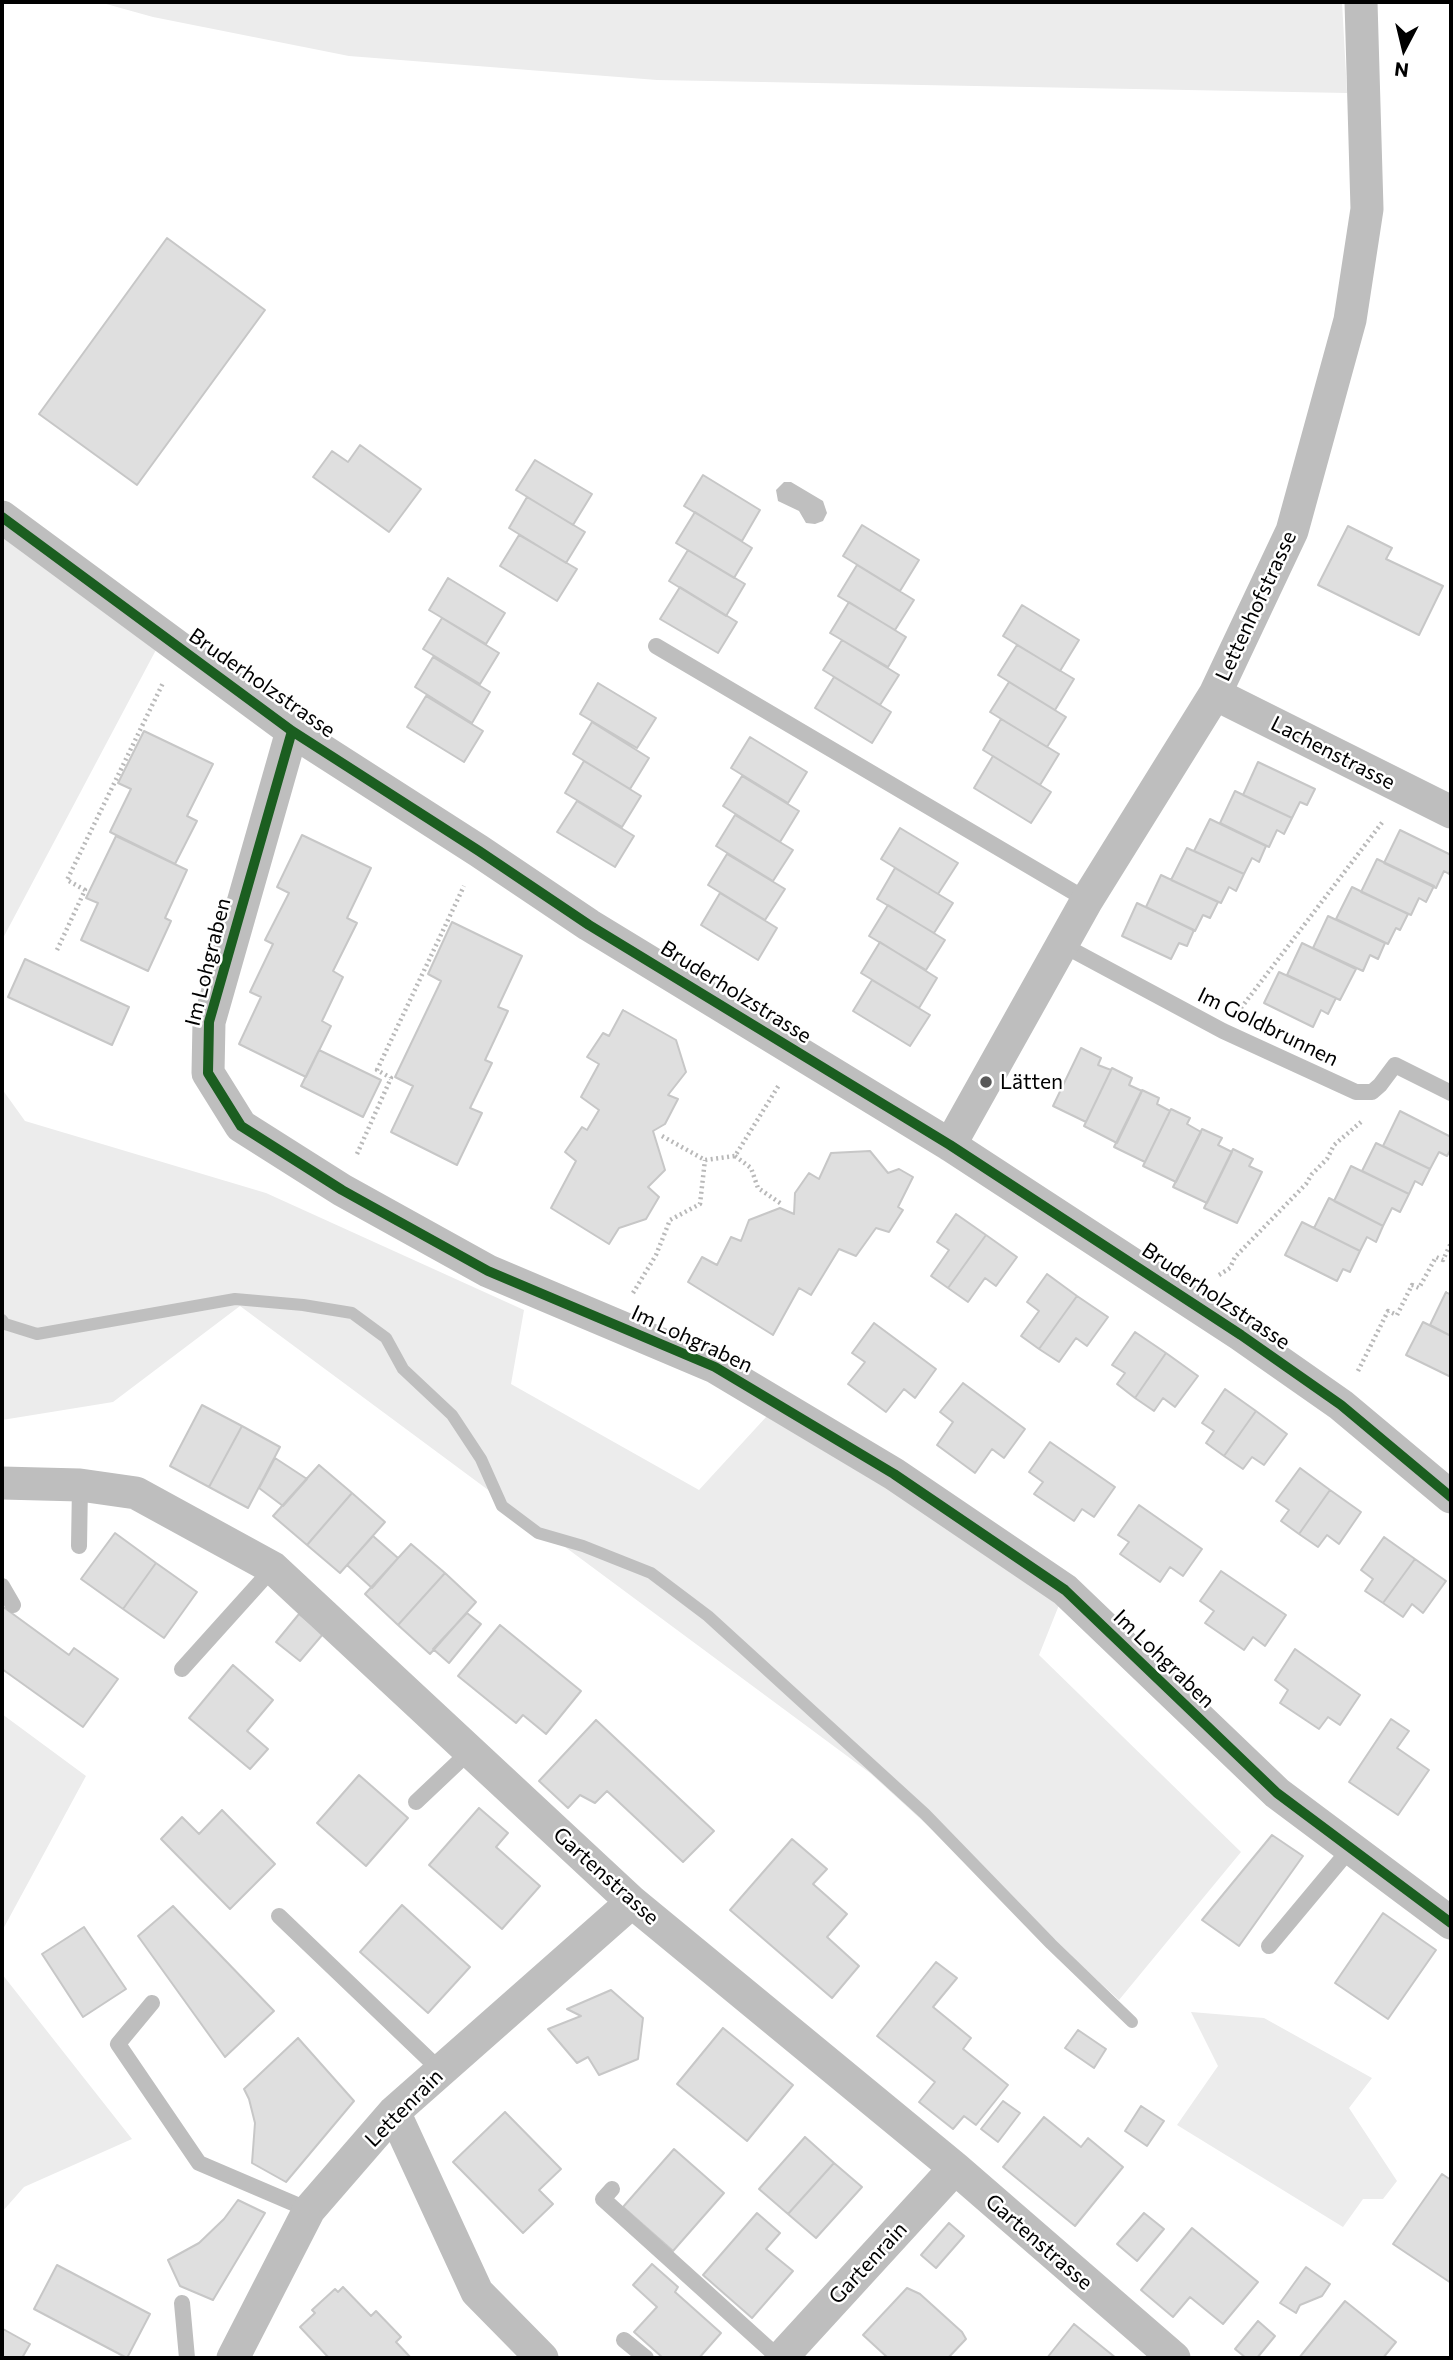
<!DOCTYPE html>
<html>
<head>
<meta charset="utf-8">
<style>
	body { margin:0 }
	#map { position:relative; width:1453px; height:2360px; overflow:hidden; background:#fff; font-family:Commissioner,sans-serif }
	canvas { display:block }
	.frame { position:absolute; inset:0; border:4px solid #000; pointer-events:none }
	.north { position:absolute; left:1369px; top:14px; width:70px; height:70px; -webkit-text-stroke:5px #fff; paint-order:stroke; rotate:187deg; font-size:19px; font-weight:700; line-height:28px; text-align:center; color:#000 }
	.north::after { content:''; display:block; margin:auto; width:24px; height:32px; background:#000; clip-path:polygon(50% 0,100% 100%,50% 72%,0 100%) }
</style>
</head>
<body>
<div id="map">
<canvas width="1453" height="2360"></canvas>
<div class="frame"></div>
<div class="north">N</div>
</div>
<script>
const ctx = document.querySelector('canvas').getContext('2d');
ctx.lineJoin = 'round';
function fillPath(path, color) { ctx.fillStyle = color; ctx.fill(path, 'evenodd'); }
const poly = rows => new Path2D(rows.map(r => 'M' + r).join(''));
function trace(path, color, width, dash) { ctx.strokeStyle = color; ctx.lineWidth = width; ctx.lineCap = dash ? 'butt' : 'round'; ctx.setLineDash(dash || []); ctx.stroke(path); }
function drawText(font, color, halo, rows, align = 'center') {
  ctx.font = font + ' Commissioner,sans-serif'; ctx.lineWidth = 5; ctx.setLineDash([]); ctx.textBaseline = 'middle'; ctx.strokeStyle = halo; ctx.fillStyle = color; for (const [text, x, y, turn = 0] of rows) {
    ctx.save(); ctx.translate(x, y); ctx.rotate((+turn || 0) * Math.PI / 180); ctx.textAlign = isNaN(turn) ? turn : align; if (halo) ctx.strokeText(text, 0, 0); ctx.fillText(text, 0, 0); ctx.restore();
  }
}
fillPath(poly([
	[99,2,1342,2,1347,93,657,80,349,56,153,17],
	[2,533,157,648,2,940],
	[2,1089,25,1121,266,1193,524,1310,511,1384,699,1490,778,1404,1065,1590,1039,1655,1241,1852,1119,2000,870,1773,240,1306,113,1402,2,1420],
	[2,1714,86,1776,2,1931],
	[2,1974,132,2139,24,2187,2,2212],
	[1191,2012,1264,2018,1372,2078,1349,2108,1397,2181,1383,2199,1363,2199,1343,2227,1177,2125,1218,2066]
]), '#ececec');
fillPath(poly([
	[784,482,791,482,823,501,827,513,823,521,815,524,806,523,799,511,778,501,776,490]
]), '#bfbfbf');
trace(poly([
	[2,1320,5,1324,37,1334,235,1299,303,1305,352,1313,386,1338,403,1369,452,1415,481,1459,502,1506,538,1533,583,1546,651,1573,708,1616,925,1814,1051,1944,1132,2022]
]), '#bfbfbf', 12);
const building = poly([
	[167,238,265,310,137,485,39,414,167,238],
	[360,445,421,489,389,532,313,477,332,451,348,462,360,445],
	[535,460,592,494,573,525,516,490,535,460],
	[703,475,760,510,742,541,684,506,703,475],
	[527,497,585,532,566,563,509,528,527,497],
	[695,512,752,548,734,578,676,543,695,512],
	[862,525,919,560,900,591,843,556,862,525],
	[1348,526,1392,548,1386,559,1443,586,1419,635,1318,585,1348,526],
	[519,535,577,569,557,601,500,566,519,535],
	[688,550,745,584,726,616,669,581,688,550],
	[857,565,914,600,895,630,838,596,857,565],
	[448,578,505,613,486,644,429,610,448,578],
	[680,587,737,622,718,653,660,619,680,587],
	[849,602,906,637,888,667,830,633,849,602],
	[1022,605,1079,640,1060,671,1003,636,1022,605],
	[442,618,499,653,480,684,423,649,442,618],
	[842,640,899,675,880,705,823,670,842,640],
	[1017,645,1074,679,1055,710,998,675,1017,645],
	[433,657,490,692,472,723,415,687,433,657],
	[834,677,891,712,872,743,815,708,834,677],
	[1009,682,1066,717,1047,747,990,712,1009,682],
	[598,683,656,718,637,748,580,714,598,683],
	[426,696,483,731,464,762,407,727,426,696],
	[1001,719,1059,754,1040,785,983,750,1001,719],
	[592,722,649,758,630,789,573,754,592,722],
	[144,731,213,764,187,816,197,821,175,864,110,832,131,789,118,783,144,731],
	[750,737,807,772,788,803,731,768,750,737],
	[993,756,1051,792,1031,823,974,788,993,756],
	[584,761,641,796,622,827,565,793,584,761],
	[1258,762,1315,789,1307,805,1300,802,1292,818,1243,795,1258,762],
	[742,776,799,811,780,842,723,806,742,776],
	[1235,791,1292,818,1284,834,1277,830,1269,847,1220,823,1235,791],
	[577,801,634,836,615,867,557,832,577,801],
	[735,815,793,850,773,881,716,846,735,815],
	[1210,819,1266,846,1259,862,1252,858,1244,874,1194,851,1210,819],
	[900,828,958,863,938,894,881,859,900,828],
	[1400,830,1451,855,1451,868,1449,874,1444,871,1436,888,1384,863,1400,830],
	[302,835,371,868,347,918,357,923,333,971,343,977,322,1021,331,1026,306,1077,239,1044,261,997,250,992,273,944,265,940,289,893,277,887,302,835],
	[116,836,187,870,165,918,171,921,148,971,81,940,98,903,86,898,116,836],
	[1187,848,1244,874,1236,891,1229,887,1221,903,1171,880,1187,848],
	[727,854,785,889,765,920,708,885,727,854],
	[1377,859,1434,886,1426,902,1419,898,1411,915,1361,892,1377,859],
	[895,868,953,903,934,933,877,899,895,868],
	[1161,875,1218,902,1210,918,1203,915,1195,931,1146,907,1161,875],
	[1352,887,1408,914,1400,930,1396,928,1388,944,1336,919,1352,887],
	[720,893,777,928,758,960,701,925,720,893],
	[1137,903,1194,930,1187,946,1179,943,1171,959,1122,936,1137,903],
	[888,905,945,940,926,970,869,936,888,905],
	[1328,916,1385,943,1378,959,1370,955,1363,971,1313,948,1328,916],
	[452,922,522,956,498,1007,508,1011,485,1060,492,1063,470,1108,482,1113,457,1165,391,1132,413,1086,395,1077,441,981,428,974,452,922],
	[880,942,937,978,919,1008,861,973,880,942],
	[1302,943,1356,969,1340,1000,1287,975,1302,943],
	[25,959,129,1007,112,1045,8,997,25,959],
	[1279,972,1336,998,1328,1014,1321,1010,1313,1027,1264,1003,1279,972],
	[872,980,930,1015,910,1046,853,1011,872,980],
	[623,1010,676,1040,686,1072,668,1095,678,1099,665,1124,653,1131,665,1170,648,1187,659,1197,646,1219,619,1228,609,1244,551,1208,576,1161,565,1152,582,1127,587,1130,599,1110,581,1097,599,1064,587,1057,603,1033,609,1036,623,1010],
	[1081,1048,1101,1058,1098,1065,1111,1070,1086,1122,1053,1106,1081,1048],
	[319,1050,381,1080,363,1117,301,1086,319,1050],
	[1112,1068,1132,1078,1129,1085,1142,1091,1117,1143,1084,1126,1112,1068],
	[1142,1090,1159,1098,1157,1104,1170,1111,1145,1162,1114,1147,1142,1090],
	[1171,1109,1190,1118,1187,1124,1201,1132,1176,1182,1143,1166,1171,1109],
	[1400,1111,1451,1137,1451,1149,1447,1156,1439,1152,1430,1169,1383,1146,1400,1111],
	[1202,1129,1222,1138,1218,1145,1232,1152,1207,1203,1173,1187,1202,1129],
	[1376,1143,1430,1169,1422,1185,1415,1181,1409,1194,1362,1171,1376,1143],
	[1233,1149,1253,1159,1249,1166,1262,1172,1237,1223,1204,1208,1233,1149],
	[870,1151,888,1173,899,1169,913,1177,898,1207,903,1210,889,1232,876,1228,856,1256,839,1249,811,1295,799,1288,773,1335,688,1282,702,1257,717,1265,731,1237,741,1241,749,1220,780,1208,794,1214,795,1193,809,1173,819,1179,831,1153,870,1151],
	[1351,1166,1409,1194,1400,1212,1392,1208,1383,1226,1334,1201,1351,1166],
	[1329,1198,1383,1226,1376,1242,1367,1237,1360,1251,1314,1228,1329,1198],
	[956,1214,986,1235,948,1288,931,1276,949,1250,937,1242,956,1214],
	[1302,1222,1360,1251,1350,1272,1343,1269,1337,1281,1285,1255,1302,1222],
	[986,1235,1017,1257,996,1286,985,1278,968,1302,948,1288,986,1235],
	[1047,1274,1077,1296,1039,1349,1021,1336,1039,1311,1027,1302,1047,1274],
	[1446,1292,1451,1295,1451,1336,1430,1325,1446,1292],
	[1077,1296,1108,1317,1087,1346,1076,1338,1059,1362,1039,1349,1077,1296],
	[1423,1322,1451,1336,1451,1377,1406,1355,1423,1322],
	[874,1323,936,1369,915,1398,904,1389,886,1412,848,1384,865,1362,852,1353,874,1323],
	[1135,1332,1166,1353,1135,1398,1117,1384,1125,1373,1112,1365,1135,1332],
	[1166,1353,1198,1376,1175,1407,1163,1398,1154,1411,1135,1398,1166,1353],
	[963,1383,1025,1429,1004,1458,992,1449,975,1473,937,1445,953,1422,940,1412,963,1383],
	[1225,1389,1256,1411,1224,1456,1206,1443,1214,1431,1202,1423,1225,1389],
	[202,1405,242,1426,209,1487,170,1466,202,1405],
	[1256,1411,1287,1434,1264,1465,1252,1457,1243,1469,1224,1456,1256,1411],
	[242,1426,280,1447,248,1508,209,1487,242,1426],
	[1050,1442,1115,1487,1094,1517,1082,1509,1074,1521,1034,1494,1043,1482,1029,1472,1050,1442],
	[275,1458,307,1479,283,1506,259,1488,275,1458],
	[319,1465,352,1493,307,1545,273,1516,319,1465],
	[1300,1468,1330,1490,1299,1534,1281,1521,1289,1510,1276,1501,1300,1468],
	[1330,1490,1361,1512,1339,1544,1327,1535,1318,1547,1299,1534,1330,1490],
	[352,1493,385,1522,340,1573,307,1545,352,1493],
	[1139,1505,1202,1549,1183,1576,1170,1567,1160,1582,1120,1554,1129,1542,1118,1535,1139,1505],
	[115,1533,156,1563,123,1609,81,1579,115,1533],
	[373,1536,398,1558,372,1588,347,1565,373,1536],
	[1384,1537,1415,1559,1383,1603,1365,1591,1373,1579,1361,1570,1384,1537],
	[411,1544,445,1573,398,1625,365,1594,411,1544],
	[1415,1559,1446,1581,1423,1613,1412,1604,1403,1617,1383,1603,1415,1559],
	[156,1563,197,1592,164,1638,123,1609,156,1563],
	[1221,1571,1286,1615,1265,1646,1253,1637,1244,1650,1205,1623,1214,1611,1200,1601,1221,1571],
	[445,1573,476,1602,430,1654,398,1625,445,1573],
	[2,1606,69,1655,74,1648,118,1679,83,1727,2,1669,2,1606],
	[467,1613,481,1624,449,1663,433,1649,467,1613],
	[299,1614,323,1634,300,1661,276,1642,299,1614],
	[500,1625,581,1691,546,1734,523,1715,516,1723,458,1676,500,1625],
	[1295,1649,1360,1695,1340,1725,1328,1717,1319,1729,1280,1703,1288,1690,1275,1680,1295,1649],
	[233,1665,273,1700,247,1731,268,1749,250,1769,189,1718,233,1665],
	[1391,1719,1409,1731,1397,1748,1429,1770,1398,1815,1349,1782,1391,1719],
	[596,1720,714,1831,683,1862,607,1791,595,1803,580,1795,568,1808,539,1781,596,1720],
	[359,1775,408,1818,366,1866,317,1823,359,1775],
	[479,1808,508,1833,496,1847,540,1886,502,1929,429,1865,479,1808],
	[222,1810,275,1864,230,1909,161,1839,182,1817,199,1834,222,1810],
	[1272,1835,1303,1856,1239,1946,1202,1920,1272,1835],
	[792,1839,827,1869,813,1884,847,1914,827,1937,859,1966,832,1998,730,1910,792,1839],
	[402,1905,470,1967,428,2013,360,1952,402,1905],
	[173,1906,274,2011,225,2057,138,1936,173,1906],
	[1383,1913,1436,1950,1388,2019,1335,1983,1383,1913],
	[84,1927,126,1989,83,2017,42,1954,84,1927],
	[936,1962,957,1978,933,2007,971,2038,963,2049,1008,2085,976,2125,964,2116,953,2129,919,2102,935,2082,877,2036,936,1962],
	[611,1990,643,2018,638,2059,599,2075,588,2057,577,2063,548,2029,581,2016,567,2009,611,1990],
	[723,2028,793,2085,747,2141,677,2084,723,2028],
	[1078,2030,1106,2049,1094,2068,1065,2048,1078,2030],
	[298,2038,354,2101,286,2182,252,2163,255,2123,249,2099,244,2089,298,2038],
	[1003,2101,1020,2113,998,2142,981,2129,1003,2101],
	[1141,2106,1164,2121,1147,2146,1125,2131,1141,2106],
	[505,2112,561,2169,539,2190,553,2204,523,2233,453,2162,505,2112],
	[1044,2117,1081,2147,1088,2138,1123,2167,1075,2226,1003,2167,1044,2117],
	[805,2137,834,2163,788,2214,759,2189,805,2137],
	[674,2149,724,2193,673,2251,623,2207,674,2149],
	[834,2163,862,2187,816,2238,788,2214,834,2163],
	[1442,2174,1451,2180,1451,2283,1393,2244,1442,2174],
	[238,2200,265,2213,213,2300,180,2286,168,2260,199,2243,224,2219,238,2200],
	[757,2213,780,2233,766,2249,793,2271,752,2318,703,2275,757,2213],
	[1144,2213,1164,2229,1137,2261,1117,2244,1144,2213],
	[949,2223,964,2236,936,2268,921,2255,949,2223],
	[1192,2228,1258,2282,1223,2324,1190,2297,1173,2317,1141,2290,1192,2228],
	[652,2264,678,2287,675,2292,721,2333,699,2358,663,2358,634,2332,657,2307,633,2285,652,2264],
	[57,2265,150,2314,127,2358,34,2309,57,2265],
	[1306,2267,1330,2284,1322,2296,1300,2305,1296,2313,1280,2303,1306,2267],
	[343,2287,371,2316,376,2311,401,2337,396,2342,411,2358,329,2358,300,2327,315,2313,312,2310,335,2289,338,2292,343,2287],
	[907,2288,920,2294,962,2332,966,2339,948,2358,888,2358,863,2335,907,2288],
	[1345,2301,1396,2342,1383,2358,1299,2358,1345,2301],
	[1258,2321,1275,2336,1257,2358,1246,2358,1235,2349,1258,2321],
	[1074,2324,1116,2358,1047,2358,1074,2324],
	[3,2329,30,2344,22,2358,2,2358,3,2329]
]);
fillPath(building, '#dfdfdf');
trace(building, '#c7c7c7', 2);
trace(poly([
	[57,950,85,890,67,880,163,683],
	[1241,1008,1384,820],
	[662,1136,705,1160,735,1156,779,1085],
	[357,1154,391,1078,377,1070,464,886],
	[735,1156,751,1168,758,1188,783,1205],
	[1219,1275,1230,1268,1235,1257,1306,1184,1312,1174,1327,1159,1334,1145,1361,1122],
	[633,1293,656,1255,670,1220,700,1204,705,1160],
	[1358,1371,1388,1311,1397,1315,1412,1285,1419,1288,1436,1257,1443,1260,1451,1243]
]), '#b9b9b9', 4.5, [2, 3.5]);
trace(poly([
	[656,646,1087,900],
	[1061,944,1223,1031,1356,1092,1372,1092,1380,1085,1395,1065,1451,1093],
	[79,1546,80,1485],
	[2,1586,13,1605],
	[182,1669,273,1568],
	[416,1802,470,1751],
	[279,1916,441,2071],
	[1269,1946,1350,1849],
	[152,2003,118,2044,199,2163,309,2210],
	[612,2189,603,2199,779,2358],
	[182,2303,187,2358],
	[624,2340,646,2358]
]), '#bebebe', 16);
trace(poly([
	[2,517,292,731,479,851,589,925,950,1145,1241,1335,1341,1405,1451,1497],
	[1215,694,1451,812],
	[292,731,209,1022,208,1073,241,1126,342,1190,488,1271,715,1367,894,1474,1065,1590,1277,1793,1451,1923],
	[950,1145,1087,900,1215,694,1292,531,1350,320,1367,209,1361,2],
	[2,1483,80,1485,136,1493,273,1568,632,1902,955,2168,1174,2358],
	[394,2112,477,2292,542,2358],
	[233,2358,309,2210,394,2112,632,1902],
	[781,2358,955,2168]
]), '#bebebe', 33);
trace(poly([
	[2,517,292,731,479,851,589,925,950,1145,1241,1335,1341,1405,1451,1497],
	[292,731,209,1022,208,1073,241,1126,342,1190,488,1271,715,1367,894,1474,1065,1590,1277,1793,1451,1923]
]), '#1b5e20', 10);
for (const [x, y, r, color] of [
	[986,1082,7,"#595959"]
]) { const dot = new Path2D(); dot.arc(x, y, r, 0, 2 * Math.PI); ctx.fillStyle = color; ctx.fill(dot); trace(dot, '#fff', 2.5); }
drawText('21px', '#000', '#fff', [
	["Lettenhofstrasse",1256,606,-65],
	["Bruderholzstrasse",262,683,35],
	["Lachenstrasse",1333,753,27],
	["Im Lohgraben",208,962,-76],
	["Bruderholzstrasse",736,992,32],
	["Im Goldbrunnen",1268,1027,26],
	["Bruderholzstrasse",1216,1296,34],
	["Im Lohgraben",692,1339,25],
	["Im Lohgraben",1164,1659,44],
	["Gartenstrasse",606,1876,42],
	["Lettenrain",404,2108,-45],
	["Gartenstrasse",1039,2242,41],
	["Gartenrain",868,2263,-47]
]);
drawText('21px', '#000', '#fff', [
	["Lätten",1000,1082]
], 'left');
</script>
</body>
</html>
